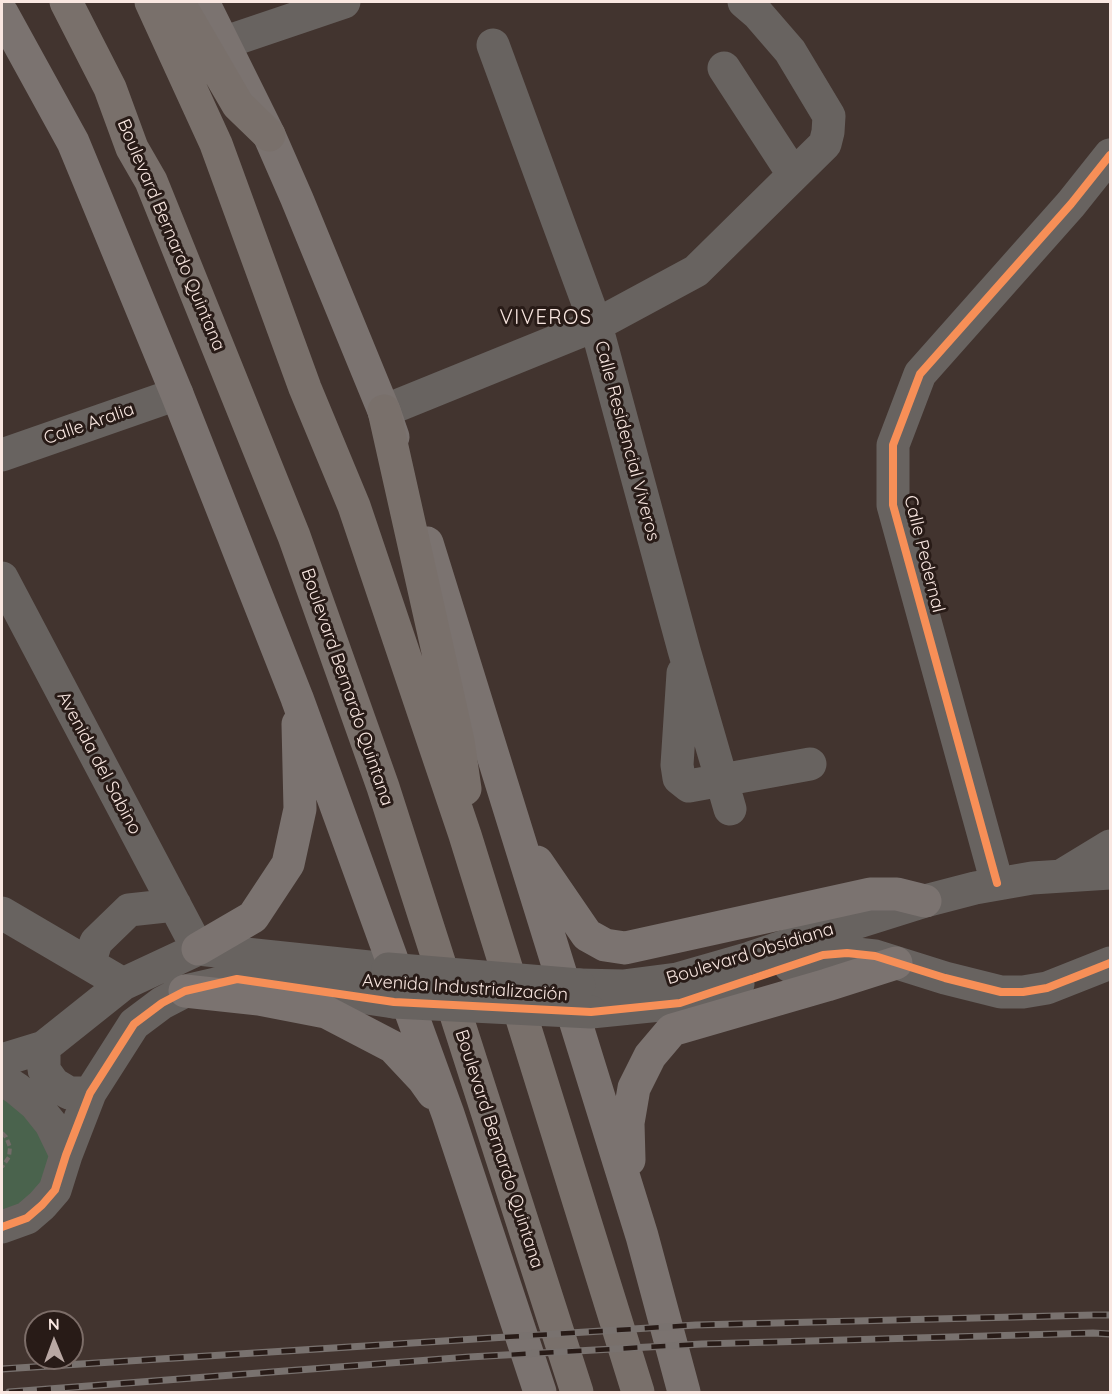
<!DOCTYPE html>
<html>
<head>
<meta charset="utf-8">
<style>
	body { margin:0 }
	#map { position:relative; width:1112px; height:1394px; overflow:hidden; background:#42342f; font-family:Quicksand,sans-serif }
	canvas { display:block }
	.frame { position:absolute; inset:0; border:3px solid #f9e7e1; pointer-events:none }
	.north { position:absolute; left:24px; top:1310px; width:60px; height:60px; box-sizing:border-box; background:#281b17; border:2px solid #7c6d68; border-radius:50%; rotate:359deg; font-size:16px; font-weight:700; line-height:24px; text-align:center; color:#f9e7e1 }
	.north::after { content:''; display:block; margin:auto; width:21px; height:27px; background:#b9a8a3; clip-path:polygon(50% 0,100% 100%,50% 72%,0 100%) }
</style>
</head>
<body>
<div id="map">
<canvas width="1112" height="1394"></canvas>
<div class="frame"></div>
<div class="north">N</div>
</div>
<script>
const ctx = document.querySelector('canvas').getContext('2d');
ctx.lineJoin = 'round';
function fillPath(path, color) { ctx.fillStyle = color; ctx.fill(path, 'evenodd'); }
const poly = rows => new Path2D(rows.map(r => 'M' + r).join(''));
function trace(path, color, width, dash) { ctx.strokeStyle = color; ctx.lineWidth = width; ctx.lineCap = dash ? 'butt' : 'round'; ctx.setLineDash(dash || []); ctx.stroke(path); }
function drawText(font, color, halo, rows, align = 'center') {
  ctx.font = font + ' Quicksand,sans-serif'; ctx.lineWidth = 6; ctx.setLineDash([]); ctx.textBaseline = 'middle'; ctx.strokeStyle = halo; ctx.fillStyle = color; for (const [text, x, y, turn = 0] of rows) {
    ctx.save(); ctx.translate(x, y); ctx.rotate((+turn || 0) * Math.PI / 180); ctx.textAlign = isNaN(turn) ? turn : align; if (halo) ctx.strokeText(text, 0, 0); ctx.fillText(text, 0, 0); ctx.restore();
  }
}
fillPath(poly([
	[2,1085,46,1123,50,1163,42,1183,21,1205,2,1213]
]), '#4a634d');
trace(poly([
	[2,1133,6,1137,10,1147,9,1157,2,1167]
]), '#726b68', 4, [6, 3]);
trace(poly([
	[223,43,344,2],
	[493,45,596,325,684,650,730,809],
	[724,68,793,174],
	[384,411,596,325,696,271,825,144,828,132,829,116,790,51,758,14,744,2],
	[2,455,177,394],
	[2,578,198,949],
	[683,673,677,765,679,778,689,786,810,764],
	[1064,874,1110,846],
	[997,883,893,505,893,445,920,374,1071,204,1110,155],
	[2,913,123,984],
	[198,949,388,969],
	[89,964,96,942,129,910,175,905],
	[790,966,823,955,847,953,875,956,945,978,1001,992,1023,992,1047,988,1110,963],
	[579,985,623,986,677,979,750,958,842,927,925,901,975,888,1032,878,1110,873],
	[591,1012,680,1003,738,984],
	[44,1047,44,1070,54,1084,69,1093,90,1093],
	[2,1060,44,1047,123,984,198,949],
	[2,1079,17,1089,35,1104,51,1124,66,1155],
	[2,1227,27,1218,42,1205,55,1190,66,1155,90,1093,134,1024,162,1003,185,991,237,979,394,1002]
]), '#686360', 33);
trace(poly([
	[203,2,269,135,297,199,384,411,393,437],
	[2,13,73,142,177,394,297,698,448,1114,540,1392],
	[427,543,642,1236,684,1392],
	[537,862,587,935,605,945,625,948,870,894,897,894,925,901],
	[198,949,253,917,288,864,300,809,298,724],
	[185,991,259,999,326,1012,393,1047,423,1079,433,1093],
	[629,1160,628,1123,634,1088,650,1056,672,1030,827,985,896,963]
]), '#7b7370', 33);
trace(poly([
	[66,2,110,88,132,148,151,181,294,536,383,787,577,1392],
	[151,2,216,144,305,388,354,506,465,835,638,1392],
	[178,2,238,105,269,135],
	[384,411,458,741,465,789]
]), '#79706b', 33);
const rail = poly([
	[2,1369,696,1325,1094,1315,1110,1315],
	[9,1392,469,1357,702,1344,1093,1333,1110,1334]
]);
trace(rail, '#79726f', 7);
trace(rail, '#281b17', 4.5, [14]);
trace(poly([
	[388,969,579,985],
	[394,1002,591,1012]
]), '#686360', 33);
trace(poly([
	[997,883,893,505,893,445,920,374,1071,204,1110,155],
	[2,1227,27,1218,42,1205,55,1190,66,1155,90,1093,134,1024,162,1003,185,991,237,979,394,1002,591,1012,680,1003,823,955,847,953,875,956,945,978,1001,992,1023,992,1047,988,1110,963]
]), '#f78f57', 8);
drawText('18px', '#f9e7e1', '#281b17', [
	["Boulevard Bernardo Quintana",171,235,67],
	["Calle Aralia",89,424,-19],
	["Calle Residencial Viveros",627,441,75],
	["Calle Pedernal",924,554,76],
	["Boulevard Bernardo Quintana",347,687,71],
	["Avenida del Sabino",99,763,62],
	["Boulevard Obsidiana",750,954,-17],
	["Avenida Industrialización",465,988,4],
	["Boulevard Bernardo Quintana",499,1149,72]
]);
ctx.letterSpacing = '1.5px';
drawText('20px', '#f9e7e1', '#281b17', [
	["VIVEROS",546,318]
]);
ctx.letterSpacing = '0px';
</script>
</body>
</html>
